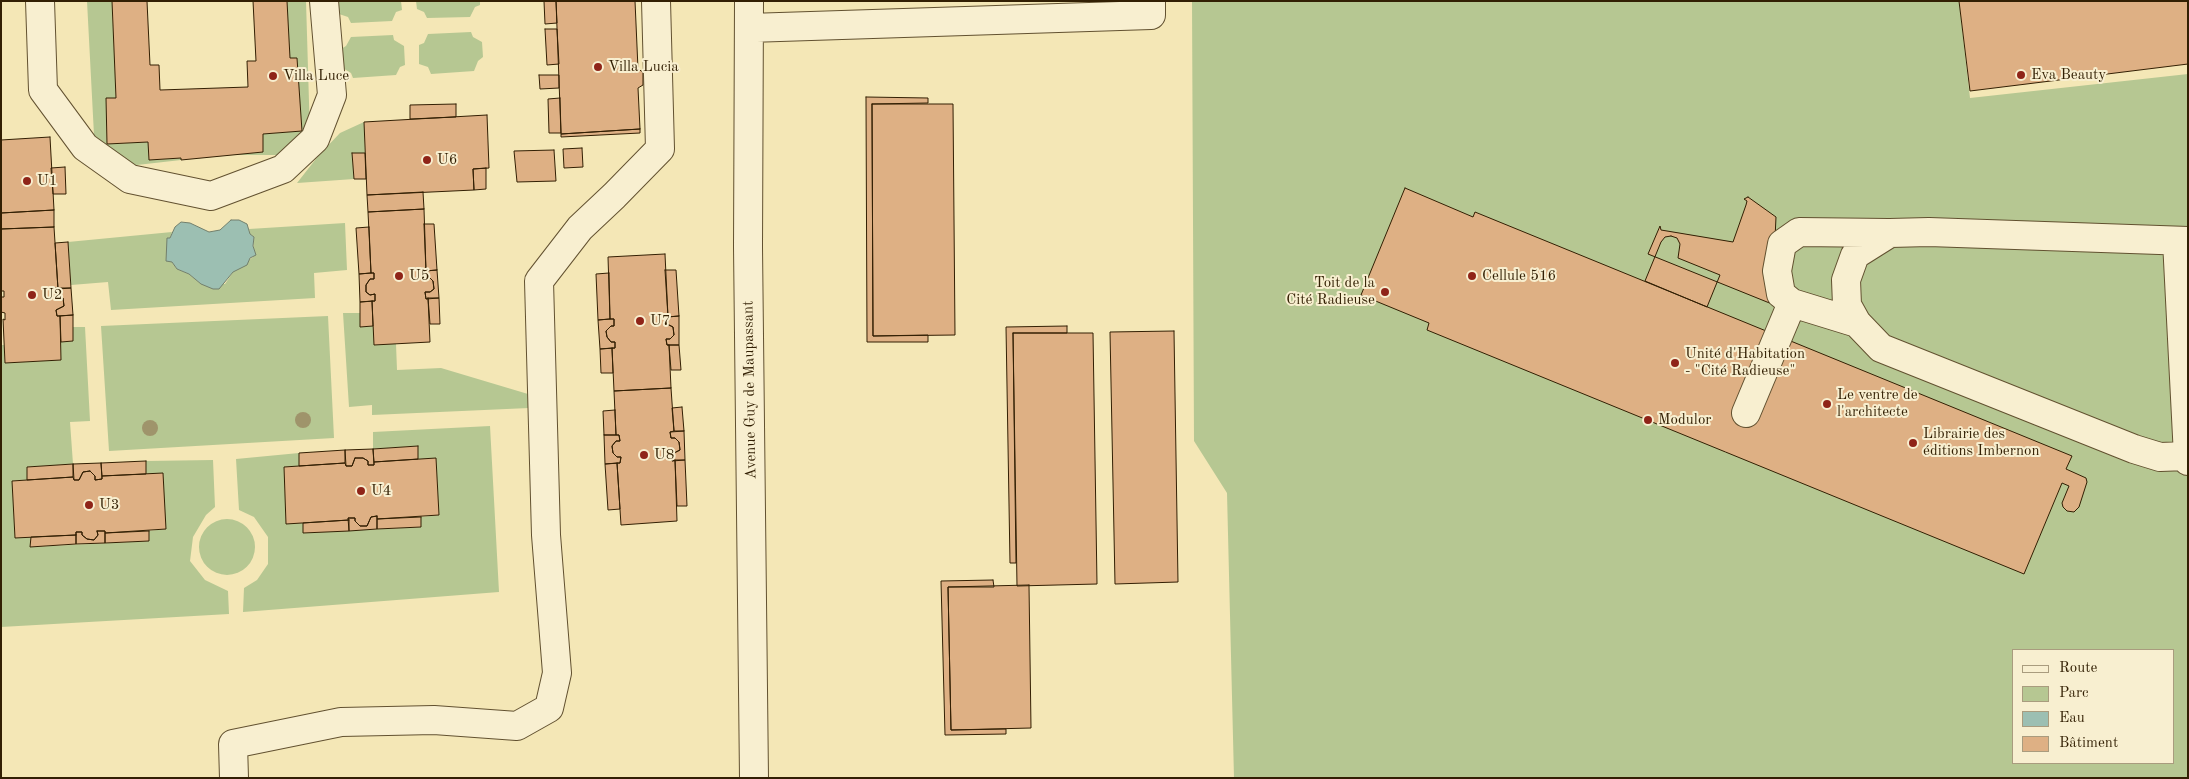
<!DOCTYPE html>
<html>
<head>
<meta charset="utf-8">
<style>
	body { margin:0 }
	#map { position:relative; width:2189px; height:779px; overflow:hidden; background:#f4e7b6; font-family:"Old Standard TT",serif }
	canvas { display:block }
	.frame { position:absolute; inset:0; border:2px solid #321f03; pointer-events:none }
	.legend { position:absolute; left:2012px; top:649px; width:162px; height:115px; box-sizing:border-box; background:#f8efd0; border:1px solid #a99c7e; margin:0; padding:6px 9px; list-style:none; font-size:15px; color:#321f03 }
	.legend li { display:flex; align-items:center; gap:10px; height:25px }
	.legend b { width:25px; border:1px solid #a99c7e }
</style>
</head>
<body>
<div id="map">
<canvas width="2189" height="779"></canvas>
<div class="frame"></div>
<ul class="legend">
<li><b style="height:6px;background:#f8efd0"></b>Route</li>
<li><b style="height:14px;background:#b6c792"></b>Parc</li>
<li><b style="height:14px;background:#9cbfb2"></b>Eau</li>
<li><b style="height:14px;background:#deb084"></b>Bâtiment</li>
</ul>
</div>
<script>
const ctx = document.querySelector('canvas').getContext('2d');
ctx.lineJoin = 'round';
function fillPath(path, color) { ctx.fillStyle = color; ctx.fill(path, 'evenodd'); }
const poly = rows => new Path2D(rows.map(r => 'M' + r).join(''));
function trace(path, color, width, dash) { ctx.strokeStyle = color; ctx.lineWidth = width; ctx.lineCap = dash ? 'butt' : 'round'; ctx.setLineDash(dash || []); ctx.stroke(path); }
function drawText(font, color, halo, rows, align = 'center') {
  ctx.font = font + ' "Old Standard TT",serif'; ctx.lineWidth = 4; ctx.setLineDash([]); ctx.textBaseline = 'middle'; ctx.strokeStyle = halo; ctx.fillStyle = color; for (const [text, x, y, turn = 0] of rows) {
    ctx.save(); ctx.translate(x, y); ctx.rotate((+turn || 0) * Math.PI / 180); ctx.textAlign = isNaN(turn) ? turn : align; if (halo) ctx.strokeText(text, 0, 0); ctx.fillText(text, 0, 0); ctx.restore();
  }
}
fillPath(poly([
	[87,1,112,1,116,98,106,98,107,144,148,142,149,160,181,158,181,160,128,166,94,135],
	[287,1,306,1,310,136,290,155,232,155,233,154,263,152,263,134,302,131,297,59,290,58],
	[338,1,401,1,402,10,396,12,392,21,351,23,348,17,339,14],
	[416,1,480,1,480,5,475,7,470,17,427,18,424,12,417,9],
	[1192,1,1959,1,1970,98,2188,74,2188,778,1234,778,1227,493,1194,441],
	[2013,650,2173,650,2173,763,2013,763],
	[471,32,473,37,482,42,483,57,478,61,474,71,431,74,428,67,419,64,419,45,424,43,428,34],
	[393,35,394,40,404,46,405,65,400,67,396,75,353,78,351,73,341,67,341,49,346,46,351,37],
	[364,122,365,153,352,153,354,179,297,183,319,155,340,133],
	[345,223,347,270,314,273,315,298,111,310,108,282,71,285,68,242,172,232,170,238,167,238,167,248,172,262,177,269,189,274,201,284,225,284,233,272,253,257,254,237,250,234,249,229],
	[343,313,360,313,360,327,373,326,396,344,397,370,441,368,528,394,529,408,372,415,372,405,349,407],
	[328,316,334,438,109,451,101,326],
	[73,327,85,327,90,421,70,422,73,464,27,467,27,480,12,481,15,537,31,537,31,547,149,541,149,531,165,529,163,473,146,474,146,461,213,460,215,507,206,515,193,537,190,561,205,580,228,591,229,614,1,627,1,345,4,345,5,363,61,360,61,342,73,341],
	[490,426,499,592,243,612,244,588,257,580,268,564,268,537,254,517,239,510,236,459,299,453,299,466,284,467,286,523,303,523,303,533,421,527,421,517,439,515,436,459,418,459,417,446,373,449,373,432],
	'199 547a28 28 0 1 1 56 0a28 28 0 1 1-56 0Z'
]), '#b6c792');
const water = poly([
	[231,220,239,220,247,224,250,234,254,237,253,246,256,255,250,258,247,265,233,272,219,289,213,289,201,284,189,274,177,269,172,262,166,261,167,238,170,238,175,227,181,222,190,223,209,232,220,230,231,220]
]);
fillPath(water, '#9cbfb2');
trace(water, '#727f6c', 1);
const building = poly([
	[147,1,150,65,159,65,160,90,248,87,247,61,256,61,253,1,287,1,290,58,297,58,302,131,263,134,263,152,181,160,181,158,149,160,148,142,107,144,106,98,116,98,112,1,147,1],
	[544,1,556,1,557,23,545,24,544,1],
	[556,1,635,1,638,69,643,72,643,85,638,88,640,129,561,134,556,1],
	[1959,1,2188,1,2188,64,1970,91,1959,1],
	[545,29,557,29,559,64,547,65,545,29],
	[539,75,559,75,559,88,540,89,539,75],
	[866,97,928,98,928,103,872,104,873,336,928,335,928,342,867,342,866,97],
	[560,98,561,133,549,133,548,99,560,98],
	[456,104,456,117,410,119,410,105,456,104],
	[872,104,953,104,955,335,873,336,872,104],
	[487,115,489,168,473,169,474,190,367,195,364,122,487,115],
	[640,129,640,133,561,137,561,134,640,129],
	[50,137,54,210,1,213,1,140,50,137],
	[582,148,583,167,564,168,563,149,582,148],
	[554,150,556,181,517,182,514,151,554,150],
	[352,153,365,153,366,179,354,179,352,153],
	[65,167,66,194,53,194,51,168,65,167],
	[486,168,486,189,474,190,473,169,486,168],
	[1405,188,1473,217,1475,212,2072,456,2066,469,2086,478,2087,482,2079,507,2074,512,2067,511,2063,507,2062,503,2069,486,2062,483,2024,574,1427,330,1429,323,1361,295,1405,188],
	[423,192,424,209,368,212,367,195,423,192],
	[1748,197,1776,217,1772,304,1648,254,1660,226,1661,230,1733,242,1746,205,1747,201,1744,199,1748,197],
	[424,209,426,271,424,271,425,277,428,276,433,281,434,289,430,292,425,292,426,299,428,298,430,342,374,345,372,301,375,301,375,294,370,295,366,292,366,285,370,279,374,279,374,273,371,273,368,212,424,209],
	[54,210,54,227,1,229,1,213,54,210],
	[424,224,434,224,437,270,426,271,424,224],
	[54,227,58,289,55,288,55,294,59,294,63,298,64,306,56,310,57,316,60,316,61,360,5,363,3,319,5,320,5,313,1,312,1,297,4,297,4,291,1,291,1,229,54,227],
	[369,227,371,273,359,274,356,228,369,227],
	[1671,236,1677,238,1680,244,1678,258,1720,275,1707,307,1645,281,1661,242,1665,237,1671,236],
	[68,242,71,288,58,289,55,243,68,242],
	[665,254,668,317,666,317,665,323,673,327,674,335,670,339,666,339,667,345,669,345,671,388,614,391,612,348,615,348,615,342,611,342,607,337,606,331,611,326,614,326,614,319,610,319,608,257,665,254],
	[437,270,439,298,426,299,425,292,430,292,434,289,433,281,428,276,425,277,424,271,437,270],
	[665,270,676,270,679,316,668,317,665,270],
	[371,273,374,273,374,279,370,279,366,285,366,292,370,295,375,294,375,301,360,302,359,274,371,273],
	[609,273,610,319,598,320,596,274,609,273],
	[55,288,71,288,73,315,57,316,56,310,64,306,63,298,59,294,55,294,55,288],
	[428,298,439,298,440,324,430,324,428,298],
	[372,301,373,326,360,327,360,302,372,301],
	[73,315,73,341,61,342,60,316,73,315],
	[679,316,679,345,667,345,666,339,670,339,674,335,673,327,665,323,666,317,679,316],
	[610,319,614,319,614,326,611,326,606,331,607,337,611,342,615,342,615,348,600,349,598,320,610,319],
	[1067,326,1067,333,1013,333,1016,563,1010,563,1006,327,1067,326],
	[1174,331,1178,582,1115,584,1110,332,1174,331],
	[1013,333,1093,333,1097,584,1017,586,1013,333],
	[669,345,679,345,681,370,671,370,669,345],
	[612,348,613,373,601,373,600,349,612,348],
	[671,388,674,431,670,432,671,438,675,438,679,442,680,450,672,454,672,461,675,460,677,521,621,525,617,463,620,463,621,457,617,457,613,453,612,446,616,441,620,441,619,435,616,435,614,391,671,388],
	[682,407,684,431,674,431,672,408,682,407],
	[615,410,616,435,604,435,603,411,615,410],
	[684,431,685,460,672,461,672,454,680,450,679,442,675,438,671,438,670,432,684,431],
	[604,435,619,435,620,441,616,441,612,446,613,453,617,457,621,457,620,463,605,464,604,435],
	[418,446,418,459,374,462,373,449,418,446],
	[373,449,374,465,368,465,368,461,363,458,355,458,352,466,346,466,345,450,373,449],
	[345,450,345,463,299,466,299,453,345,450],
	[355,458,363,458,368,461,368,465,374,465,374,462,436,458,439,515,377,519,377,516,371,517,367,526,360,526,355,521,355,518,348,518,349,520,286,524,284,467,345,463,346,466,352,466,355,458],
	[675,460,685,460,687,506,677,506,675,460],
	[146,461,146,474,102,476,101,463,146,461],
	[101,463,102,479,95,480,95,476,90,471,83,472,79,480,74,480,73,464,101,463],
	[617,463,620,509,608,510,605,464,617,463],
	[73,464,73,477,27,480,27,467,73,464],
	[90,471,95,476,95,480,102,479,102,476,163,473,166,529,105,533,105,531,97,531,98,535,94,540,87,539,82,535,82,532,76,532,76,535,15,538,12,481,73,477,74,480,79,480,83,472,90,471],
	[377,516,377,529,349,531,348,518,355,518,355,521,360,526,367,526,371,517,377,516],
	[421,517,421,527,377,529,377,519,421,517],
	[349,520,349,531,303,533,303,523,349,520],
	[97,531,105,531,105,543,76,544,76,532,82,532,82,535,87,539,94,540,98,535,97,531],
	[149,531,149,541,105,543,105,533,149,531],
	[76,535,76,544,30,547,31,537,76,535],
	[993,580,994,587,948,587,951,730,1006,729,1006,734,945,735,941,581,993,580],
	[1029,585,1031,728,951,730,948,587,1029,585]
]);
fillPath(building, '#deb084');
trace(building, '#321f03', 1);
const minor = poly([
	[40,1,43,90,85,147,130,179,211,196,283,169,315,139,332,95,324,1],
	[749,1,748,247,754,778],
	[749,28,1151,15,1151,1],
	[2177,241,2188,456],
	[2188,241,1929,232,1890,233,1855,255,1846,280,1847,305,1857,323,1881,348,2134,449,2160,457,2187,456,2188,461],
	[1857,323,1792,303,1781,294,1777,271,1782,244,1799,232,1888,233],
	[1746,413,1792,303],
	[234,778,233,744,341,722,434,720,517,726,549,708,557,673,546,535,539,281,580,228,614,196,660,149,656,1]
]);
trace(minor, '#625130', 30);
trace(minor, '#f8efd0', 28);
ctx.fillStyle = '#9f946b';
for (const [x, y] of [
	[303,420],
	[150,428]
]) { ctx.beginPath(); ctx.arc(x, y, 8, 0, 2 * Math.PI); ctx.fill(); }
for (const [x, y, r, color] of [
	[598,67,5,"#8f2418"],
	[2021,75,5,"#8f2418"],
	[273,76,5,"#8f2418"],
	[427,160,5,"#8f2418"],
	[27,181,5,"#8f2418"],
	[399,276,5,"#8f2418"],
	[1472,276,5,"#8f2418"],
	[1385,292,5,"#8f2418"],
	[32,295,5,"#8f2418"],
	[640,321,5,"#8f2418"],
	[1675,363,5,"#8f2418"],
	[1827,404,5,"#8f2418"],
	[1648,420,5,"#8f2418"],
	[1913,443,5,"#8f2418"],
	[644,455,5,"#8f2418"],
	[361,491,5,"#8f2418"],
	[89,505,5,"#8f2418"]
]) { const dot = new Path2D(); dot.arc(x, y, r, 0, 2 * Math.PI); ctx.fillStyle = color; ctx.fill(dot); trace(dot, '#f8efd0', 2); }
drawText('15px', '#321f03', '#f8efd0', [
	["Villa Lucia",608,67],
	["Eva Beauty",2031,75],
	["Villa Luce",283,76],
	["U6",437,160],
	["U1",37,181],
	["U5",409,276],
	["Cellule 516",1482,276],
	["Toit de la",1375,283,"right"],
	["Cité Radieuse",1375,300,"right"],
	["U2",42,295],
	["U7",650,321],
	["Unité d'Habitation",1685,354],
	["- \"Cité Radieuse\"",1685,371],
	["Le ventre de",1837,395],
	["l'architecte",1837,412],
	["Modulor",1658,420],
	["Librairie des",1923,434],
	["éditions Imbernon",1923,451],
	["U8",654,455],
	["U4",371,491],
	["U3",99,505]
], 'left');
drawText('15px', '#321f03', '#f8efd0', [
	["Avenue Guy de Maupassant",750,390,-91]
]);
</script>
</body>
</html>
